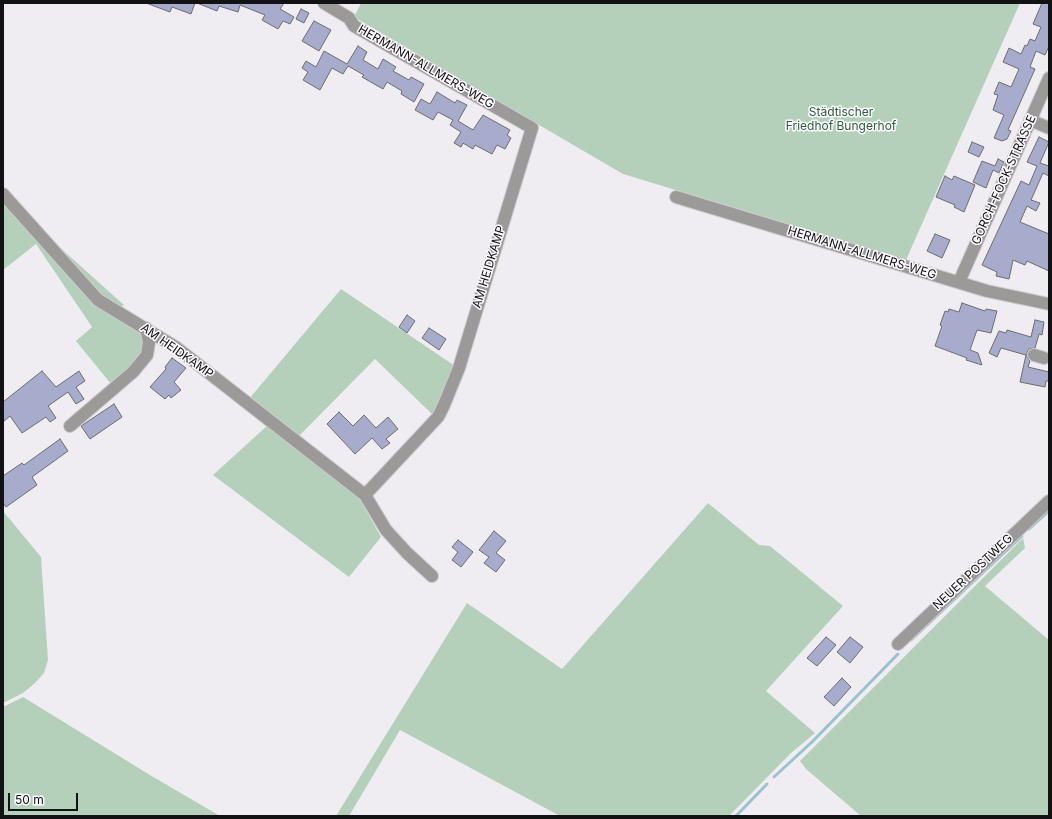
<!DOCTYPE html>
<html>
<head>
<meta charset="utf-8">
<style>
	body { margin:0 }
	#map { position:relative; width:1052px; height:819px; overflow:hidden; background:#f0edf2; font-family:Inter,sans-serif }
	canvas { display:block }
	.frame { position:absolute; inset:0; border:4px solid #121113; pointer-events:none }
	.scale { position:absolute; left:8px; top:793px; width:70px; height:18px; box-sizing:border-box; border:2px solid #121113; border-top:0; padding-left:5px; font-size:12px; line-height:14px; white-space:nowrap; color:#121113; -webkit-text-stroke:3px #fdfbff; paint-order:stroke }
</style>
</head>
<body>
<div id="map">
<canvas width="1052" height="819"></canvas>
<div class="frame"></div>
<div class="scale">50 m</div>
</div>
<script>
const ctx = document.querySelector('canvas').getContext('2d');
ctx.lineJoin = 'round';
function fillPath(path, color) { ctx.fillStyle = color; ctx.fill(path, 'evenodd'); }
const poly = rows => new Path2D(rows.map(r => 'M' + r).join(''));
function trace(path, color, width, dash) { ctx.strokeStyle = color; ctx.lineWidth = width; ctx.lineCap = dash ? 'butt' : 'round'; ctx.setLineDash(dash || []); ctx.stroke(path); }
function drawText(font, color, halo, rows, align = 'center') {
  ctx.font = font + ' Inter,sans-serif'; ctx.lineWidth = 3; ctx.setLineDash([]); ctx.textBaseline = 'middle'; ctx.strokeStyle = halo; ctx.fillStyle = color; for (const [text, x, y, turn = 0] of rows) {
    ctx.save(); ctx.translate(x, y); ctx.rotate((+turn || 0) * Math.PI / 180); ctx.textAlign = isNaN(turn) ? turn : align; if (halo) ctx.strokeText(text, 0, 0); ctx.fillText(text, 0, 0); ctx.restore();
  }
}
fillPath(poly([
	[361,3,1020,3,906,260,623,174,354,17],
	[3,187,56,244,124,305,112,312,141,329,143,339,141,358,111,384,76,341,92,327,36,244,3,270],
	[341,289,455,366,433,415,375,359,297,438,249,399],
	[268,425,350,490,361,501,381,537,349,577,213,475],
	[708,503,759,545,770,546,843,606,766,691,815,733,791,753,729,816,560,816,400,730,349,816,336,816,467,603,562,669],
	[3,511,41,557,48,660,44,673,35,683,23,693,3,703],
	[1023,538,1025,548,985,586,1049,640,1049,816,861,816,806,769,800,761],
	[23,697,150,775,220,816,3,816,3,707]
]), '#b4d0ba');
trace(poly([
	[1029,529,1049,511],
	[911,640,1022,536],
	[774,777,813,741,898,654],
	[736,816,767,784]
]), '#98c2cc', 3);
const building = poly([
	[146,3,195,3,191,14,172,7,170,12,146,3],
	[197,3,284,3,280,9,294,17,290,24,283,21,278,29,262,20,265,15,240,5,238,12,219,6,217,11,197,3],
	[1042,3,1049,3,1049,46,1045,55,1036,51,1030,67,1035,69,1008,130,1011,131,1007,139,1002,141,994,138,1004,115,993,110,998,95,994,94,999,82,1011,87,1019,69,1003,62,1009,48,1021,54,1025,45,1027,46,1030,39,1035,41,1041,27,1033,24,1042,3],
	[301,9,309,13,304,23,296,19,301,9],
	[314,21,331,30,319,51,302,41,314,21],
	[358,46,367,52,363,60,378,69,383,59,396,67,393,71,409,80,411,77,424,84,414,102,401,94,402,91,387,82,383,89,362,77,364,75,348,66,343,74,332,68,320,90,303,80,308,72,302,68,306,61,316,67,324,51,347,64,358,46],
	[437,92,455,103,457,100,467,105,458,121,473,130,483,115,510,130,507,135,511,138,505,149,497,145,492,154,475,145,473,149,463,143,461,147,454,143,461,132,450,125,453,120,438,112,433,120,415,110,421,99,430,104,437,92],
	[1039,137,1049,142,1040,163,1049,166,1049,176,1043,173,1031,200,1040,203,1036,211,1027,206,1020,222,1049,234,1049,271,1027,261,1025,265,1013,260,1009,279,996,276,997,272,982,265,1021,181,1029,185,1037,166,1027,162,1039,137],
	[972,142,984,147,979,157,968,152,972,142],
	[998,159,1004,162,999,173,993,170,986,188,973,182,982,161,995,166,998,159],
	[945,176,952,180,954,176,975,185,964,212,954,207,955,205,936,197,945,176],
	[935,234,950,240,942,258,927,251,935,234],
	[962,303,985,311,986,309,997,311,991,333,977,330,970,350,978,353,982,365,966,360,967,358,935,346,942,326,940,325,945,311,948,312,949,309,959,312,962,303],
	[407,315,415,321,407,333,399,327,407,315],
	[1035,320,1044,322,1042,335,1039,334,1035,348,1029,349,1027,352,1027,357,1030,361,1028,367,1049,372,1049,381,1046,381,1045,387,1020,382,1026,355,1001,348,997,357,989,353,999,331,1006,333,1007,330,1031,337,1035,320],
	[429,328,446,339,439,350,422,338,429,328],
	[172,358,186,368,174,382,181,390,171,398,169,395,165,399,150,387,166,369,165,367,172,358],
	[42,371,56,387,79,371,85,381,76,387,84,399,76,404,68,392,48,406,56,418,50,422,46,417,22,433,10,416,3,422,3,402,42,371],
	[114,404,122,417,90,439,81,426,114,404],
	[339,412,353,426,364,415,376,428,388,417,398,429,386,439,390,443,382,449,372,438,355,454,327,424,339,412],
	[60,439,68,451,32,477,37,485,6,507,3,503,3,476,22,463,24,465,60,439],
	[494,531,506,541,496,553,505,560,496,572,484,563,489,557,479,550,494,531],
	[458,540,473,552,461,567,452,560,458,552,452,547,458,540],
	[826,637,836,645,817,666,807,658,826,637],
	[850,637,863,647,850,663,837,652,850,637],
	[842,678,851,687,834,706,824,697,842,678]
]);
fillPath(building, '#a8accc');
trace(building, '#6b6c70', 1);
const minor = poly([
	[1030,120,1049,128],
	[3,194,98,300,177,348,365,495,438,417,444,405,459,368,532,128,354,26,349,18,324,3],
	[676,197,987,291,1049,304],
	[959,282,1049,78],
	[1034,355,1044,358],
	[70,426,133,372,147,355,149,342,146,328],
	[365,495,386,530,407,553,432,576],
	[898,644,1049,501]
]);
trace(minor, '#cccace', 14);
trace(minor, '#9b9a98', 12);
drawText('12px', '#121113', '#fdfbff', [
	["HERMANN-ALLMERS-WEG",426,67,30],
	["GORCH-FOCK-STRASSE",1004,180,-66],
	["HERMANN-ALLMERS-WEG",862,253,17],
	["AM HEIDKAMP",489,267,-73],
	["AM HEIDKAMP",177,351,35],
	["NEUER POSTWEG",973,572,-43]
]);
drawText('12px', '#2c5c3a', '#fdfbff', [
	["Städtischer",841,112],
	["Friedhof Bungerhof",841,126]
]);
</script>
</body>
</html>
